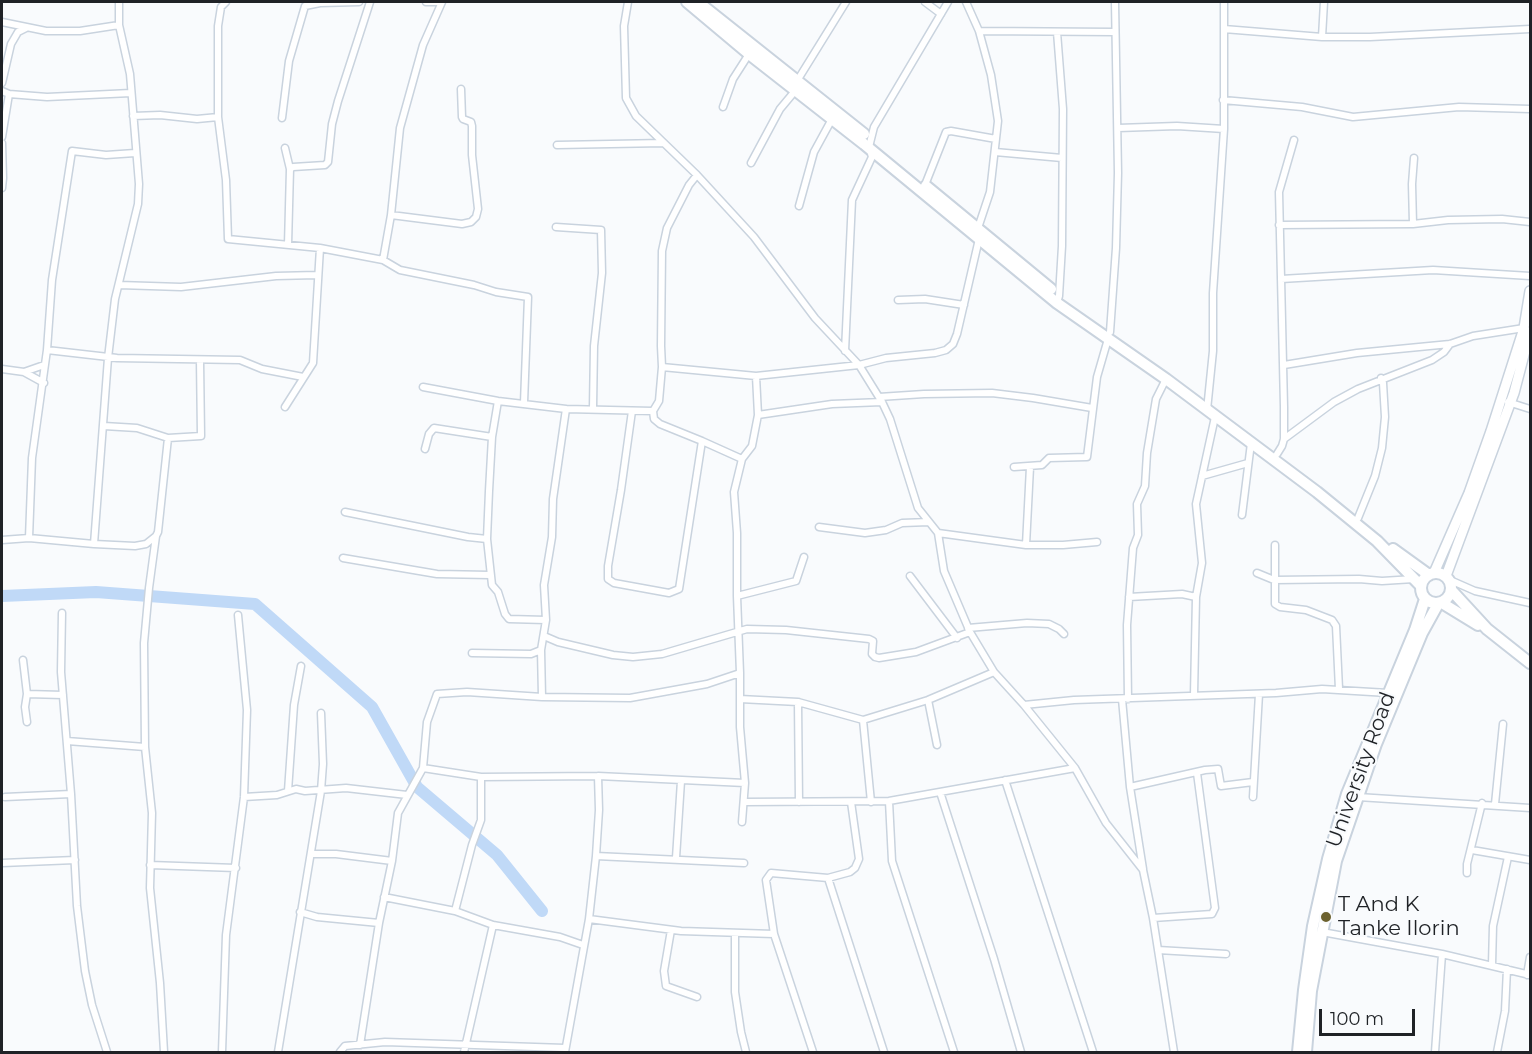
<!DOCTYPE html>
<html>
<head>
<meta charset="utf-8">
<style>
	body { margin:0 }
	#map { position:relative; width:1532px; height:1054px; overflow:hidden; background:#f9fbfd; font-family:Montserrat,sans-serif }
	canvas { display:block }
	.frame { position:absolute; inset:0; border:3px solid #1f2226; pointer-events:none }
	.scale { position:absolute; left:1319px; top:1009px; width:96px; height:27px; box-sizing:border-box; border:3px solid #1f2226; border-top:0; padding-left:8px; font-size:18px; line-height:21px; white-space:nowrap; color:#1f2226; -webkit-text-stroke:4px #f9fbfd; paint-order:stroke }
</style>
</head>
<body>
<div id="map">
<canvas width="1532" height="1054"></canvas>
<div class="frame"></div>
<div class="scale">100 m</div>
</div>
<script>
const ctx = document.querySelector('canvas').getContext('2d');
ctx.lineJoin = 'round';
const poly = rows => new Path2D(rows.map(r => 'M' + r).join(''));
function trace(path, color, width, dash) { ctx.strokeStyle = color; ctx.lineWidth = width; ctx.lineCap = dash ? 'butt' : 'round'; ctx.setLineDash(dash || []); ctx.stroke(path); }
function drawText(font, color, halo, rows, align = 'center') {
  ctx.font = font + ' Montserrat,sans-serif'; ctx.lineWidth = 4.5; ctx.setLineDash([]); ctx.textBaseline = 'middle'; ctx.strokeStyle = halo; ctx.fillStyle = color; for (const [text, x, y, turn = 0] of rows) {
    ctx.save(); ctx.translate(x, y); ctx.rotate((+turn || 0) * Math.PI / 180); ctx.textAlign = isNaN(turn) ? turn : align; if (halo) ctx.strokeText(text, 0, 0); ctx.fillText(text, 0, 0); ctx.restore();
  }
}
trace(poly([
	[2,596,96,592,255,604,372,707,417,787,497,855,542,911]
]), '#c0d9f7', 12);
const street = poly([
	[226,2,221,7,218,26,218,117,226,180,228,239,320,248,383,260,400,270,474,285,496,292,528,297,524,403],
	[426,2,442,2],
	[628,2,624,26,626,98,636,116,697,175,754,237,815,318,859,365,882,402,890,419,918,508,938,533,944,571,970,632,994,672,1024,705,1075,768,1106,823,1143,870,1153,918,1174,1052],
	[925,2,941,14],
	[966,2,979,31,991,75,998,121,990,192,978,228],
	[2,22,46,31,80,31,119,25],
	[1224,29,1322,37,1370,37,1530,29],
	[979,31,1115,32],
	[1322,37,1324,2],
	[797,81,846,2],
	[2,83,11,44,18,32,26,28],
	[2,91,9,94,47,97,131,93],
	[1223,100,1302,107,1353,117,1459,107,1530,109],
	[723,107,733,79,749,54],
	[133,116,160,115,197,119,218,117],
	[282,118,289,61,305,6,320,3,359,2],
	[1118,128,1177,126,1224,129],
	[2,137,9,94],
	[2,143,3,178,2,188],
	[557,145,664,143],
	[285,148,290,169,288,245],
	[995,152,1062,158],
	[751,163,780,109,795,91],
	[290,169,293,167,325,165,328,162,332,124,338,101,370,2],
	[925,185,946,132,951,131,996,139],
	[799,206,814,152,832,119],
	[391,215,462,224,471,222,476,217,478,209,472,155,472,126,471,122,463,119,462,117,461,89],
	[1413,224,1412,184,1414,158],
	[1279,225,1413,224,1448,220,1502,219,1530,222],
	[556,227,601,230,602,273,594,346,593,408],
	[383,260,391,215,400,128,423,45,442,2],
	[1281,279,1433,270,1530,276],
	[119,285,181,287,276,276,317,275],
	[898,300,925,299,964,305],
	[1057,303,1059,296,1062,246,1063,109,1057,32],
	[1110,332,1116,248,1118,173,1115,2],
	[47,350,117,358,240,360,262,369,303,377],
	[845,351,852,200,872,157,869,147,874,127,948,2],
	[1284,365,1357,353,1450,344,1473,336,1524,328],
	[662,367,756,376,859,365,886,358,935,353,946,350,953,344,957,334,979,239],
	[2,369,24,372,44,383],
	[24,372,44,365],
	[423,387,498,401,566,409,653,411,659,401,662,367,661,346,662,251,667,228,689,185,697,175],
	[879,397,924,394,992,393,1033,398,1092,408],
	[498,401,492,437,489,491,487,539,492,585,498,592,505,614,509,619,546,620],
	[1508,402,1530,409],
	[285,407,313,363,320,248],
	[1207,410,1213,351,1213,293,1224,129,1224,2],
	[632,411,621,490,608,566,608,579,614,583,669,593,679,589,702,441,742,459],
	[653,411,654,419,660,424,702,441],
	[758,415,832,404,882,402],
	[104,426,137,428,168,438,201,436,200,360],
	[1284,439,1334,402,1358,389,1432,360,1444,352,1450,344],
	[425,449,429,434,434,428,492,437],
	[1277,454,1282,446,1284,439,1284,407,1279,192,1294,140],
	[1014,467,1042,465,1049,458,1087,457,1097,377,1108,339],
	[1202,476,1248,463],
	[345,512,468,537,487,539],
	[1242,515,1251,443],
	[1358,518,1375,476,1382,448,1385,417,1383,383,1381,378],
	[819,527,865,533,886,530,902,523,929,522],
	[938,533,1026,545,1063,545,1097,542],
	[156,536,149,588,144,643,145,747,152,813,150,888,160,983,164,1052],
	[29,538,32,458,47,350,52,280,72,151,106,155,135,153],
	[2,540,29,538,94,544,135,546,146,544,156,536,158,532,168,438],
	[94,544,108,358,115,299,138,204,139,184,130,74,119,25,119,2],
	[1026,545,1030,467],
	[1275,545,1275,604,1280,607,1306,610,1332,620,1336,626,1339,689],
	[343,558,437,574,490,575],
	[1257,573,1274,580,1359,579,1382,581,1414,579],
	[910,576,957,638],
	[1450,580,1475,591,1530,603],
	[737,596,796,581,804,557],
	[1129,597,1182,594,1196,597,1194,695],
	[1196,597,1202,563,1196,504,1215,417],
	[62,613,61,672,71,794,77,906,85,971,92,1005,107,1052],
	[968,628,1027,623,1049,624,1059,629,1064,634],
	[544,636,558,642,613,655,633,657,662,654,747,629,786,630,869,639,873,641,872,654,875,657,879,658,916,652,970,632],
	[472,653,531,654,541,650],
	[23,660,27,694,25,707,27,722],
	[740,673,740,727,745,783,742,822],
	[27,694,63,695],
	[542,697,541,650,546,620,544,585,552,537,553,499,566,409],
	[740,699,798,702,799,802],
	[1122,699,1130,787,1143,869],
	[1128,699,1127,625,1133,548,1138,535,1137,504,1145,486,1147,453,1156,399,1166,379],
	[928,700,937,745],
	[798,702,863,720,928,700,994,672],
	[1024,705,1074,700,1276,693,1322,689,1388,693],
	[863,720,871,802],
	[67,741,145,747],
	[423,768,481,777,598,776,745,783],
	[1005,780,1093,1052],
	[1130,787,1205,770,1218,769,1221,786,1253,782],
	[288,791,294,705,301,666],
	[940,792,994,959,1021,1052],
	[5,797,71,794],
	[244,797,277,795,296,789,305,791,346,788,407,795],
	[1253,797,1259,694],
	[1358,797,1530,808],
	[889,801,892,861,954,1052],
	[745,802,889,801,1075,768],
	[1495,804,1503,724],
	[1472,850,1530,860],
	[312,854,336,854,392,861],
	[596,856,744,863],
	[676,858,681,781],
	[2,863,75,860],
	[150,865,236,868],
	[1467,873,1467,864,1482,803],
	[828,878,884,1052],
	[384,897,455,911,493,925,560,937,583,945],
	[455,911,472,845,481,820,481,777],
	[300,912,317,917,379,923],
	[1153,918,1212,914,1215,908,1197,773],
	[589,919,681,931,774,934],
	[671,930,664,971,666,986,697,997],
	[1322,932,1442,954,1530,975],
	[735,933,735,992,741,1032,746,1052],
	[1158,950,1226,954],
	[1492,965,1493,926,1508,857],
	[1527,975,1530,957],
	[360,1045,379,923,392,861,398,813,423,768,427,722,437,694,467,692,542,697,630,698,707,684,740,673,737,596,737,533,734,492,742,459,752,446,758,415,756,376],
	[222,1052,226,935,244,797,247,710,238,615],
	[278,1052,321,791,323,764,321,713],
	[340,1052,345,1046,385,1042,565,1048],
	[464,1052,493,925],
	[565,1052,589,919,596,856,599,810,598,776],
	[813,1052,774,934,766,880,771,873,828,878,850,872,855,868,859,859,851,802],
	[1435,1052,1442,954],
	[1497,1052,1505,1011,1507,969]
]);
const secondary = poly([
	[1434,573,1469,493,1491,431,1524,328,1530,291],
	[1446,576,1514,393,1530,332]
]);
const primary = poly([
	[687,2,749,54,864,144,1057,303,1166,379,1317,492,1377,541,1421,586],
	[698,2,864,134],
	[926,186,1051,289],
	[1393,549,1429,575],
	'1421 588a15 15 0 1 1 30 0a15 15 0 1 1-30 0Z',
	[1452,591,1487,629,1530,663],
	[1442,603,1478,625],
	[1298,1052,1304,990,1313,926,1328,859,1347,794,1415,630,1425,599],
	[1306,1052,1311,991,1336,861,1376,744,1422,633,1438,604]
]);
trace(street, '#c9d3de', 9);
trace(secondary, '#c9d3de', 12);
trace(primary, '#c9d3de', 14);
trace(street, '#fff', 6);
trace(secondary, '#fff', 9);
trace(primary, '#fff', 10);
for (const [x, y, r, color] of [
	[1326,917,6,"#6b612e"]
]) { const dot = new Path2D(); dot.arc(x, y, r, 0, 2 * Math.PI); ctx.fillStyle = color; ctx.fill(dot); trace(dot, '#f9fbfd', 2); }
drawText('21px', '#1f2226', '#f9fbfd', [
	["University Road",1361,770,-70]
]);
drawText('21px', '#1f2226', '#f9fbfd', [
	["T And K",1338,905],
	["Tanke Ilorin",1338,929]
], 'left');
</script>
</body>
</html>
